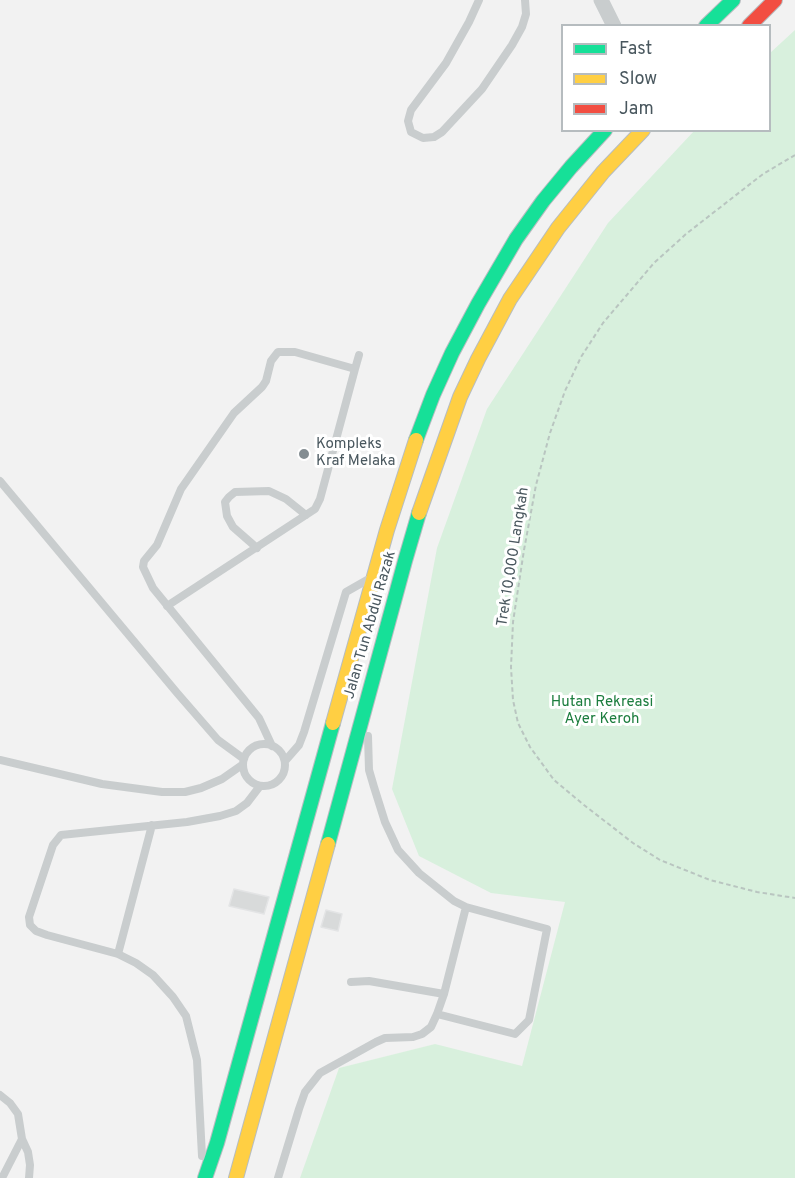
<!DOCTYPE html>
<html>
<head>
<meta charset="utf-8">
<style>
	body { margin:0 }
	#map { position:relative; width:795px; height:1178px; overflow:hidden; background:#f2f2f2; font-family:Overpass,sans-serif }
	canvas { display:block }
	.legend { position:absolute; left:561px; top:24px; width:210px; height:108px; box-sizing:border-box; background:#fff; border:2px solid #b6bcbf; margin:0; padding:8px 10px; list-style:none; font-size:18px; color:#49575e }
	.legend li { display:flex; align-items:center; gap:12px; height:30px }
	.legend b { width:30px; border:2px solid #b6bcbf }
</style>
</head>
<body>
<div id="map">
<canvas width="795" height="1178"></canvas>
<ul class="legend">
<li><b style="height:8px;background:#16e098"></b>Fast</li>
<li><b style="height:8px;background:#ffcf43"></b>Slow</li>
<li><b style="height:8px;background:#f24e42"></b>Jam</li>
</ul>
</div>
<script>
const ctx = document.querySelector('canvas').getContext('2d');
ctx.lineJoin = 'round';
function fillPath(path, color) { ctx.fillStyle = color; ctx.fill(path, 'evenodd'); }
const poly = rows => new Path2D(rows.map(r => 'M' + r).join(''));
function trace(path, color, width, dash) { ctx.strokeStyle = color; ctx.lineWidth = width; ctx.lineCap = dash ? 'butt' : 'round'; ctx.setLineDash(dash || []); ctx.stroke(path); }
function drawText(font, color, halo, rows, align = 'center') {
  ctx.font = font + ' Overpass,sans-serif'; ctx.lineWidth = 6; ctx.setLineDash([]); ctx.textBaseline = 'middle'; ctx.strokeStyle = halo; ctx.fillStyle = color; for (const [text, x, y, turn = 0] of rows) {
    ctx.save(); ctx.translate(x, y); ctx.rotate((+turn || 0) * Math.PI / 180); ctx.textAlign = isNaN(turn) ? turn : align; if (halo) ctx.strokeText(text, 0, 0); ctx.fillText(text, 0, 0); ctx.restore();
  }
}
fillPath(poly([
	[795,30,795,1178,300,1178,339,1068,435,1044,522,1066,565,902,491,893,419,856,392,789,437,548,487,409,608,223,694,131,770,130,770,53]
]), '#d8f0dd');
const building = poly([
	[234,889,269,897,264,914,229,906,234,889],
	[326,910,342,914,338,931,321,927,326,910]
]);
fillPath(building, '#d8dada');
trace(building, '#e3e4e5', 1.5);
const fast = poly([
	[706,26,733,0],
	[416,440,433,395,452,353,478,304,516,239,543,201,571,167,605,130],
	[328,844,405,561,419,513],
	[205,1178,217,1143,333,723]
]);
const slow = poly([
	[419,513,460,397,478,359,510,299,558,228,603,172,643,130],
	[333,723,387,530,416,440],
	[236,1178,328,844]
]);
const jam = poly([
	[749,26,775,0]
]);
trace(fast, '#b7bdc0', 16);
trace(slow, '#b7bdc0', 16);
trace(jam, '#b7bdc0', 16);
trace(poly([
	[795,155,763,174,686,234,654,263,603,323,581,357,565,391,550,433,536,485,524,550,513,622,511,667,513,700,518,723,530,747,554,780,584,805,633,843,660,860,710,880,757,892,795,898]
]), '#b9c5c0', 2, [4.5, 3]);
trace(poly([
	[479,0,469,22,446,63,411,110,408,121,411,132,423,138,434,137,442,132,482,89,512,45,522,27,526,14,525,0],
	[0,481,178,694,218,740,244,759],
	[257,548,233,527,227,516,225,502,229,497,235,492,269,491,286,499,306,515],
	[167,606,315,509,320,499,355,369],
	'243 765a21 21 0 1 1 42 0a21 21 0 1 1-42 0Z',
	[272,746,259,718,153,588,143,567,144,561,157,545,181,489,234,413,262,387,266,381,271,361,278,352,295,352,355,369,359,355],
	[0,760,102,784,162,792,185,792,201,788,222,779,242,765],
	[285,761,299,745,304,732,346,592,367,580],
	[118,954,152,825],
	[351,982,369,981,444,994],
	[437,1014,515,1034,529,1020,547,929,466,907],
	[0,1095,10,1103,18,1114,22,1139,28,1152,30,1165,29,1178],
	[202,1156,197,1060,186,1016,173,997,153,975,136,963,118,954,47,935,36,931,30,925,29,917,53,845,61,835,187,822,220,816,236,811,247,803,260,786],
	[2,1178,22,1139],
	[278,1178,299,1109,305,1092,320,1073,376,1042,385,1038,413,1037,422,1034,431,1027,437,1014,444,994,466,907,454,901,419,873,398,850,385,822,374,787,369,770,368,736]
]), '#c9cdce', 8);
trace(poly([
	[601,0,614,26]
]), '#c9cdce', 15);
trace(fast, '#16e098', 14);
trace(slow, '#ffcf43', 14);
trace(jam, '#f24e42', 14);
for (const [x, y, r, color] of [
	[304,454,6,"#848d92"]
]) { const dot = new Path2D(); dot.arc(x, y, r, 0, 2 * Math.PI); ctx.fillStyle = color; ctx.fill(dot); trace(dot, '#fff', 2); }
drawText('15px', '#49575e', '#fff', [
	["Kompleks",316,445],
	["Kraf Melaka",316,462]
], 'left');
drawText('15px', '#49575e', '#fff', [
	["Trek 10,000 Langkah",514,557,-81],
	["Jalan Tun Abdul Razak",371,625,-74]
]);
drawText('15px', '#1c7d3e', '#fff', [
	["Hutan Rekreasi",602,703],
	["Ayer Keroh",602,720]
]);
</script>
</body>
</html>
